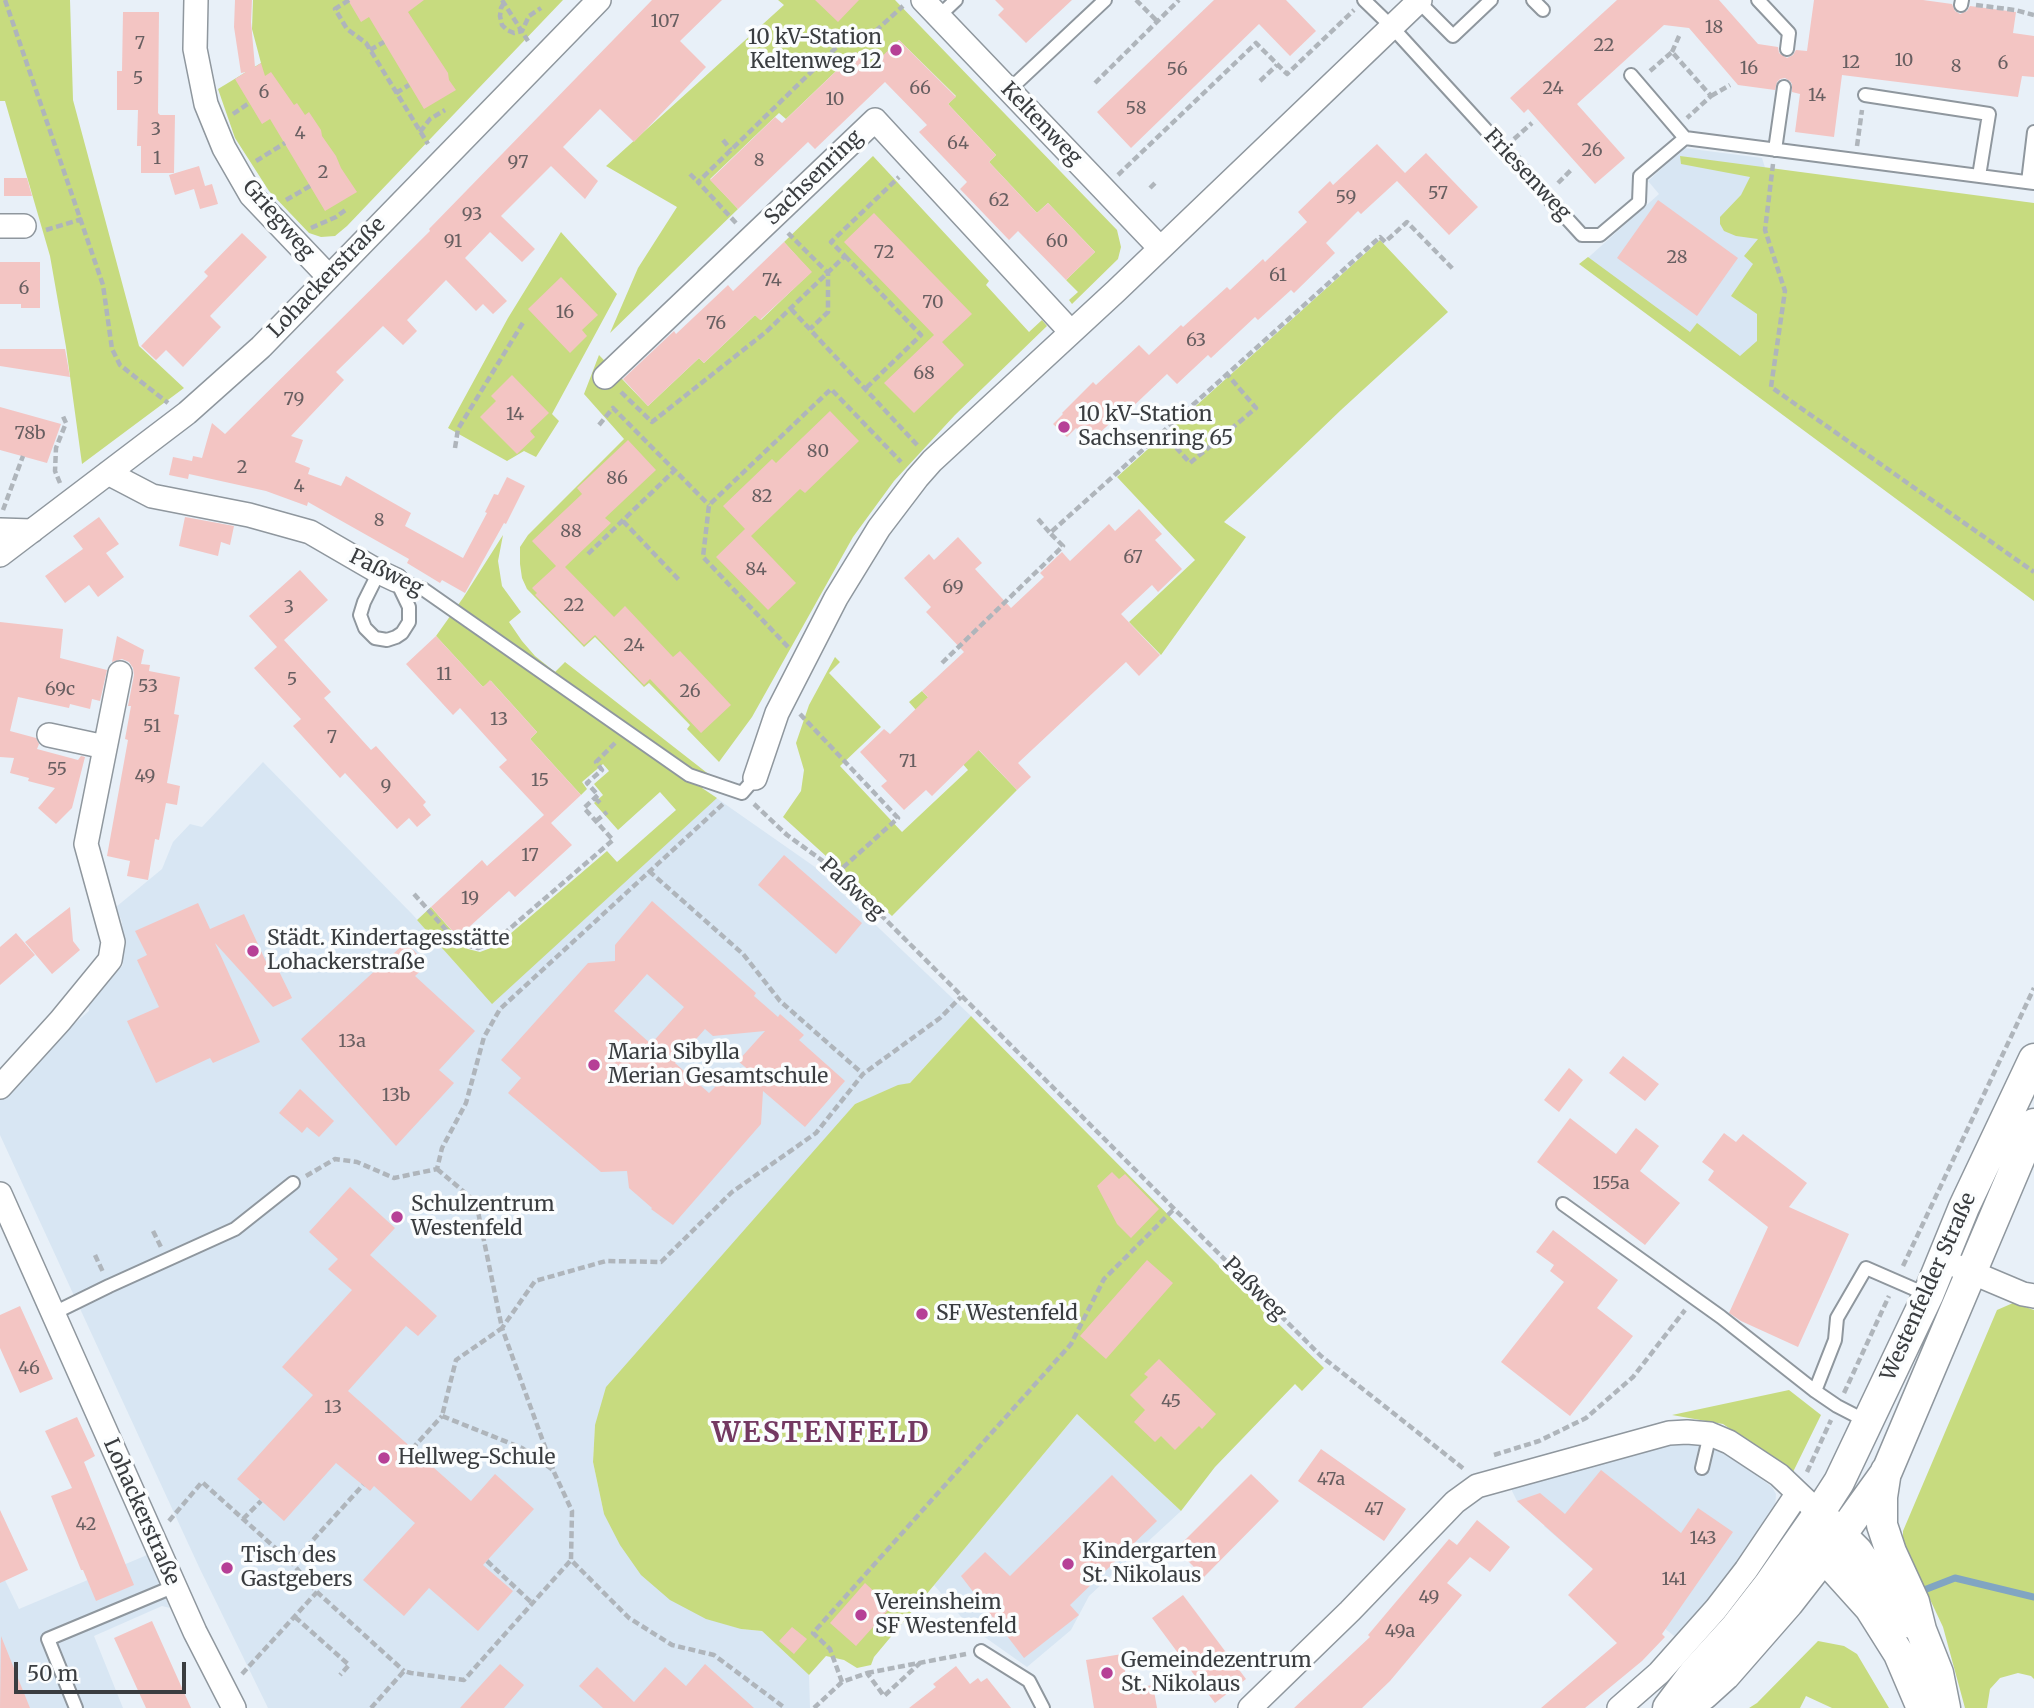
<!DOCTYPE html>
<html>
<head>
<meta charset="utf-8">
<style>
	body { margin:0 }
	#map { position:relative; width:2034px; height:1708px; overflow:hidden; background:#e8f0f8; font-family:Merriweather,serif }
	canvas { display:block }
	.scale { position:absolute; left:14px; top:1662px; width:172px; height:32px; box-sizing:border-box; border:4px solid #3a3d40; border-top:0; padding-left:9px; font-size:21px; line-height:24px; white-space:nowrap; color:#3a3d40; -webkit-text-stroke:5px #fbfdfe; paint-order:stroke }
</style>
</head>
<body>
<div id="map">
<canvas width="2034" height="1708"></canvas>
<div class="scale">50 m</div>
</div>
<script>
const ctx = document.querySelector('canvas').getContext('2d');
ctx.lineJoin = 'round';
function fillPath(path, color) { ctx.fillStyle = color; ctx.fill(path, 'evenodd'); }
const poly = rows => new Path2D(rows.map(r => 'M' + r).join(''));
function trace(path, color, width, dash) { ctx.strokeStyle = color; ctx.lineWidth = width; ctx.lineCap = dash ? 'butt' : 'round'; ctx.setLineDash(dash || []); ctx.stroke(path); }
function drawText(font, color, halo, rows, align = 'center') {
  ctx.font = font + ' Merriweather,serif'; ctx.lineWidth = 7; ctx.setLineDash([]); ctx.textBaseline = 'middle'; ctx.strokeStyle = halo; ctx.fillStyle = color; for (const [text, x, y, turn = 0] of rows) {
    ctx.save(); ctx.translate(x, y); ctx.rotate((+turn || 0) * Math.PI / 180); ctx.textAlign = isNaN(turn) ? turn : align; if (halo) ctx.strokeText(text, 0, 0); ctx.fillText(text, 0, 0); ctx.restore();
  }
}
fillPath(poly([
	[1684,148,1762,158,1767,174,1768,381,1581,264,1659,194,1648,181],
	[263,762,413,915,476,986,702,788,815,867,971,1016,910,1083,898,1086,855,1104,595,1425,593,1462,604,1514,741,1629,762,1631,809,1675,810,1708,268,1708,199,1567,0,1135,0,1097,44,1050,89,1011,88,1002,123,965,122,922,116,907,162,869,173,842,190,824,202,827],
	[1077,1414,1181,1511,1089,1596,1071,1630,1027,1667,969,1626,934,1585],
	[1672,1442,1699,1443,1730,1456,1772,1487,1776,1494,1775,1507,1770,1520,1678,1639,1625,1597,1544,1526,1545,1525,1517,1501,1509,1485],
	[147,1555,170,1608,162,1606,94,1636,123,1708,0,1708,0,1570,19,1609]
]), '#d8e6f3');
fillPath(poly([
	[0,0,70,0,73,100,139,346,184,388,82,464,66,347,50,256,5,101,0,101],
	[253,0,563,0,347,226,335,236,321,237,309,233,269,191,235,138,218,89,261,63,252,29],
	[778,0,895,0,1117,230,1121,247,1118,259,1072,304,1069,300,1078,292,1066,280,1095,252,1048,203,1037,213,989,162,996,155,948,104,956,96,899,40,886,53,893,60,878,75,856,52,786,119,779,113,710,179,738,209,610,333,638,268,677,207,606,166,784,5],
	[873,156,989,281,986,285,1029,332,1042,320,1047,326,955,415,894,481,853,537,752,717,719,762,687,729,690,725,649,683,644,687,595,637,584,647,527,589,522,578,520,564,520,547,528,535,624,439,584,394,599,355,648,406,699,358,704,363,755,315,761,320,811,272,784,242],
	[1680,156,2034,203,2034,601,1579,264,1588,257,1690,332,1697,323,1740,356,1757,341,1757,314,1731,296,1753,264,1744,256,1758,239,1736,236,1724,231,1720,224,1720,217,1741,195,1750,177,1681,164],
	[561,232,617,294,552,414,559,421,536,457,524,451,507,461,448,428,508,318],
	[1380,240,1448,312,1341,410,1224,522,1246,537,1161,655,1129,622,1195,560,1117,477],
	[503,535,498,561,502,586,521,612,509,622,522,641,535,656,555,672,565,662,711,776,702,788,717,798,492,1004,417,920,431,907,468,949,480,952,496,946,607,851,617,862,676,810,660,792,618,830,594,803,603,795,594,784,609,771,603,764,582,782,587,789,581,795,530,739,537,732,491,681,483,687,436,636,463,598],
	[835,657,840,662,829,673,881,727,840,766,902,832,968,770,909,702,922,691,1017,790,892,916,783,817,801,791,804,770,796,743,809,705],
	[971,1016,1221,1268,1324,1368,1302,1391,1295,1384,1215,1467,1181,1511,1077,1414,874,1657,871,1665,857,1668,844,1660,826,1656,809,1675,762,1631,741,1629,706,1619,670,1600,641,1575,620,1545,604,1514,593,1462,595,1425,606,1387,855,1104,898,1085,910,1083],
	[2013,1303,2034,1310,2034,1679,2031,1676,2018,1673,2000,1678,1990,1689,1987,1708,1965,1708,1943,1627,1903,1542,1903,1531,1997,1310],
	[1789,1390,1821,1415,1793,1472,1723,1424,1672,1415],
	[1818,1641,1844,1646,1857,1654,1889,1708,1832,1708,1806,1696,1800,1708,1749,1708,1757,1703]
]), '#c7db7f');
trace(poly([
	[1924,1590,1955,1578,2034,1597]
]), '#81a5c2', 7);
fillPath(poly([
	[235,0,252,0,251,22,255,67,261,63,265,76,271,72,294,105,297,103,305,115,309,112,321,130,322,136,336,156,341,168,357,192,325,211,270,119,262,124,235,79,246,72,241,73,234,27],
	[348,0,424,0,408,12,448,73,449,80,456,90,424,109,369,17,361,22],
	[652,0,722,0,680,41,706,67,634,142,600,109,563,147,598,181,585,199,551,166,501,216,535,249,522,262,490,232,465,258,507,301,493,314,483,304,476,311,446,280,407,320,417,331,403,345,383,326,336,372,344,380,291,436,303,440,295,462,310,468,308,474,341,486,346,476,411,513,405,526,463,558,487,513,485,512,494,494,498,495,507,477,525,486,506,524,504,523,465,593,442,580,440,583,407,563,409,559,308,502,307,506,266,491,189,474,188,479,169,475,173,457,192,461,193,456,202,458,212,423,225,434,430,231,429,229],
	[815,0,859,0,838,22],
	[995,0,1072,0,1026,43,998,15,1004,9],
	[1214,0,1286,0,1316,31,1290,56,1259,24,1131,148,1097,112],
	[1617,0,1719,0,1758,44,1778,47,1779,53,1787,58,1793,55,1796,50,1807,51,1814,0,1923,0,1952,4,1955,11,1960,14,1967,11,1970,6,2016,12,2013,33,2034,36,2034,77,2022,76,2018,97,1842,75,1834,137,1795,132,1800,94,1792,92,1792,84,1790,81,1785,78,1780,79,1777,82,1775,90,1738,85,1689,28,1664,25,1577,104,1625,158,1595,184,1528,109,1524,113,1510,98],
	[123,12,159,12,158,113,160,115,175,115,174,173,141,173,141,146,137,146,138,110,117,110,117,71,122,71],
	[899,40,956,97,948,104,996,155,989,162,1037,213,1048,203,1095,252,1066,280,1018,231,1009,240,960,189,967,182,919,132,927,125,885,82,815,149,808,142,738,209,710,180,775,117,782,123,856,52,871,67],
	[1377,144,1405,173,1426,153,1478,207,1449,235,1397,181,1361,214,1358,211,1326,243,1335,253,1294,293,1291,290,1258,320,1255,317,1211,358,1208,355,1177,384,1167,374,1124,415,1122,412,1090,442,1076,428,1067,437,1053,424,1063,414,1062,413,1093,382,1096,385,1139,345,1149,355,1181,325,1183,327,1227,287,1230,290,1263,259,1265,262,1307,222,1298,212,1330,181,1333,185],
	[199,166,205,186,212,184,218,204,200,209,194,189,175,195,169,175],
	[4,178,27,178,32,196,4,196],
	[1658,200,1738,258,1697,316,1617,258],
	[874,213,972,314,942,342,964,365,914,413,884,383,934,335,844,242],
	[242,233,267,257,210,316,221,327,183,367,166,350,156,360,141,346,208,276,204,272],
	[784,242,812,272,760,320,755,315,704,363,699,358,648,406,623,379,674,331,676,334,728,285,733,291],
	[0,262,40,262,40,308,21,308,21,304,0,304],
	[561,277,598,315,582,330,587,336,570,353,528,309],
	[0,349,65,349,70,377,0,366],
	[512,375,549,413,530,431,535,437,517,454,480,417,496,401,491,396],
	[0,407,61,424,47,463,0,450],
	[830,411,859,441,805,493,800,489,751,536,796,583,768,610,716,557,745,529,723,506,772,459,776,463],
	[628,440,656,470,605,518,611,523,565,567,614,617,625,606,673,657,680,651,731,705,701,733,650,679,644,685,595,635,584,645,535,595,537,593,532,588,556,566,532,541,582,494,577,488],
	[1139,509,1162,534,1155,540,1182,569,1158,592,1152,585,1121,614,1160,655,1139,676,1126,662,1018,763,1031,777,1017,790,979,750,932,796,926,790,904,810,881,786,887,781,860,752,884,729,890,734,928,697,922,691,964,652,926,612,931,607,904,578,929,554,934,560,958,537,982,563,975,569,1011,608,1044,577,1040,573,1062,552,1070,561,1109,524,1115,531],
	[99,517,119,544,106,553,124,577,98,597,89,585,65,603,45,576,83,549,73,536],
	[185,517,234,526,230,545,221,542,218,556,179,546],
	[300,570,328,600,284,640,331,692,324,698,371,750,376,746,426,802,423,805,431,815,417,827,409,818,397,829,345,773,340,778,293,726,301,719,254,668,277,647,249,616],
	[0,622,63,629,60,658,107,670,100,701,92,699,90,709,70,704,69,708,18,697,10,731,36,738,39,744,37,749,78,760,81,756,85,757,72,808,56,824,38,808,55,788,28,781,29,778,10,773,14,758,0,757],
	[117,636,144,650,141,664,150,665,149,671,180,677,174,714,179,715,167,783,180,786,177,805,166,803,159,840,155,839,148,880,127,876,130,861,107,856,128,740,125,739,131,706,128,706,134,675,133,668,129,662,122,659,112,662],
	[436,636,483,687,490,680,537,732,530,739,581,795,551,823,572,845,515,897,509,891,458,937,431,907,482,860,487,866,544,815,499,767,507,760,460,708,453,715,406,664],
	[784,855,862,923,836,954,758,885],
	[652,901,756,993,754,996,778,1017,780,1014,804,1035,799,1040,845,1081,805,1127,763,1091,761,1124,673,1225,651,1209,652,1208,629,1188,627,1171,601,1172,508,1093,521,1078,501,1060,588,963,615,961,615,945],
	[647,974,684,1007,651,1044,614,1011],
	[705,1029,713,1036,765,1031,738,1061,764,1083,716,1086,709,1093,675,1063],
	[198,903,210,929,244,914,268,966,275,963,292,998,273,1007,215,943,260,1042,213,1063,210,1058,156,1083,127,1021,159,1007,137,960,147,955,135,931],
	[70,907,73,941,80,950,52,974,25,942],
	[16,933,35,955,0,985,0,947],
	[406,942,427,965,415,976,475,1031,439,1070,454,1083,396,1146,301,1039],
	[1623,1056,1659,1084,1645,1101,1609,1073],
	[1569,1068,1583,1080,1559,1112,1544,1100],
	[300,1089,334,1121,319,1137,307,1127,302,1133,279,1113],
	[1570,1118,1616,1154,1636,1128,1659,1146,1640,1171,1680,1203,1645,1245,1537,1162],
	[1724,1133,1736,1142,1743,1134,1807,1183,1789,1207,1849,1234,1798,1347,1741,1321,1729,1313,1768,1227,1708,1180,1714,1171,1702,1162],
	[1112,1172,1119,1179,1125,1174,1159,1209,1131,1238,1117,1224,1097,1186],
	[350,1187,395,1228,370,1255,437,1316,418,1336,406,1326,348,1391,471,1501,495,1474,534,1509,483,1565,513,1591,478,1631,429,1588,404,1616,363,1580,415,1523,374,1486,370,1491,336,1463,284,1521,237,1479,313,1395,282,1367,352,1290,328,1269,338,1259,309,1232],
	[1553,1230,1618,1280,1597,1308,1633,1336,1570,1416,1501,1362,1564,1282,1550,1271,1554,1265,1536,1252],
	[1147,1260,1173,1283,1106,1359,1080,1336],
	[20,1306,53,1379,20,1393,0,1348,0,1315],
	[1159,1359,1216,1414,1202,1429,1199,1426,1175,1450,1161,1436,1155,1442,1134,1422,1145,1410,1130,1395,1148,1377,1144,1374],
	[77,1417,95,1456,84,1462,134,1585,96,1601,83,1570,81,1570,51,1496,72,1488,45,1431],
	[1321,1449,1406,1509,1384,1541,1298,1481],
	[1601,1470,1681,1533,1698,1508,1733,1532,1662,1634,1665,1637,1642,1661,1585,1708,1541,1708,1617,1643,1568,1595,1593,1569,1517,1501,1540,1493,1565,1514],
	[1251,1474,1279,1501,1204,1577,1176,1549],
	[1112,1475,1157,1521,1070,1605,1079,1615,1024,1658,961,1576,985,1552,1010,1576],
	[0,1510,28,1570,0,1583],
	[1477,1520,1510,1547,1490,1572,1470,1557,1447,1583,1462,1595,1390,1681,1362,1708,1294,1708,1370,1637,1368,1635,1449,1539,1457,1545],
	[865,1583,891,1607,856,1646,830,1623],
	[1183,1595,1246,1679,1215,1703,1152,1618],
	[152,1621,191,1708,146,1708,114,1638],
	[792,1627,807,1639,794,1654,779,1641],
	[1,1636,30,1708,0,1708],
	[1122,1654,1128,1689,1153,1685,1157,1708,1094,1708,1086,1660],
	[500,1664,524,1685,504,1708,460,1708],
	[705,1664,754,1708,603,1708,579,1686,597,1667,634,1702,665,1667,686,1686],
	[956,1666,970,1684,978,1678,981,1682,987,1678,1011,1708,909,1708,936,1687,933,1684]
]), '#f3c5c3');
const service = poly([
	[1364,0,1391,26,1582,235,1600,235,1639,202,1640,176,1685,138,2034,183],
	[1533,0,1543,10],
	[1758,0,1789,33,1787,49],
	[1418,1,1453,36,1491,0],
	[1961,5,1962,0],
	[939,16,956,0],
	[1631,75,1685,138],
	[1009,90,1105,0],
	[1865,95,1989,114,1979,176],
	[1775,150,1784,87],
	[2028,182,2034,132],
	[379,572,364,602,360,615,365,628,375,638,387,640,396,637,402,633,409,622,409,607,396,580],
	[396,580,423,589,689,775,742,793,755,778],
	[1563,1204,1721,1317,1815,1391,1837,1406,1868,1422],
	[54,1313,109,1286,235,1229,293,1183],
	[1815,1391,1835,1340,1837,1318,1866,1268,1928,1295],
	[1702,1468,1710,1434],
	[981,1651,1029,1681,1043,1708],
	[76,1708,48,1639,175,1586]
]);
const minor = poly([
	[196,0,195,49,206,104,224,148,251,195,329,277],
	[923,0,1160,248],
	[0,226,24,226],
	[605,377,875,120,1071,332],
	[108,473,152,496,249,515,310,532,379,572,396,580],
	[0,530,32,531],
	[0,555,187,413,261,347,599,0],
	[49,735,105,747],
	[755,778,777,713,836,598,879,528,917,478,932,461,1116,291,1420,0],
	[0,1087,60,1021,110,960,113,942,86,844,120,673],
	[0,1194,195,1632,234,1708],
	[1959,1267,2023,1294,2034,1296],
	[1250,1708,1350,1611,1455,1502,1477,1486,1669,1433,1687,1432,1710,1434,1729,1442,1779,1475,1819,1513],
	[1619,1708,1659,1673,1716,1609,1746,1570,1798,1493]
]);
const tertiary = poly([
	[1886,1471,1882,1497,1882,1525,1891,1552,1914,1602,1921,1630,1938,1673,1945,1708],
	[1828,1522,1857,1551,1898,1611,1912,1623],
	[1824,1557,1870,1608,1899,1654,1922,1708],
	[1668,1708,1695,1672,1736,1627,1768,1586,1819,1513,1839,1482,1928,1295,1964,1207,2034,1059],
	[1684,1708,1704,1694,1725,1675,1788,1603,1841,1535,1887,1471,2034,1124]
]);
trace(service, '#8f979e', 16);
trace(minor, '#8f979e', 26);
trace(tertiary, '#8f979e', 33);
trace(poly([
	[5,0,103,285,112,349,120,365,168,403],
	[349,0,335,9,347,29,366,43,428,144],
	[502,0,528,41],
	[1136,0,1157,21],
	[504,3,501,8,500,16,502,25,507,30,514,33,522,31,529,16,541,8],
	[1976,5,2015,10,2034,15],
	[370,50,384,42],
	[1672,52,1680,34],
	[1650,71,1672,52,1711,96,1687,118],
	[1260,81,1277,65],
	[1095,83,1179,0],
	[396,93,409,85],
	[1711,96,1730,85],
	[233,114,249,103],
	[420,132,430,119,445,110],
	[1514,139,1532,123],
	[723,140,731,150],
	[1857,146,1862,110],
	[256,161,285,143],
	[1773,164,1765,230,1785,291,1771,387,2034,572],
	[690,174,698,182],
	[1118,175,1256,43,1287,74,1354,10],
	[1558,183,1572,169],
	[1150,188,1155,183],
	[286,200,310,186],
	[736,223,698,182,844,40,868,38,903,6],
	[311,228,336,217,347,209],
	[46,230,82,219],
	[788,233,828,273,828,312,810,329],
	[845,256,921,335,865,389],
	[791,309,919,447],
	[621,392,652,422,766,332,845,256,831,242,899,177],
	[599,425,613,408,709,505],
	[1162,432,1190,463,1256,408,1227,374],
	[455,448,458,429,524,321],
	[60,483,55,471,56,448,66,423,62,414],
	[3,510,23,456],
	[1038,519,1050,533],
	[623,521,679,580],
	[588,554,675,470],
	[788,647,703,557,709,505,831,389,901,462],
	[942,663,1063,546,1050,533,1380,237,1385,242,1407,222,1454,270],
	[800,714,898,818,838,872],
	[595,798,602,805],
	[754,804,787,835,838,872,1321,1356,1464,1469],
	[596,821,607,812],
	[649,871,743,954,780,1001,863,1074],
	[414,894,455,940,465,945,478,948,493,943,613,840,584,808,598,795,587,783,602,770,596,762,615,743],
	[437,1169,476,1202,502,1328,456,1360,442,1416,522,1448,553,1470,572,1511,571,1560,629,1618,672,1645,714,1655,785,1708],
	[306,1176,335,1159,357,1162,394,1178,437,1169,442,1148,466,1103,484,1037,500,1009,724,803],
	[153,1231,161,1247],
	[95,1255,103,1272],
	[1903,1266,2034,988],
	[1844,1393,1889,1296],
	[412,1449,442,1416],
	[1494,1455,1539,1441,1586,1418,1633,1377,1685,1310],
	[553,1469,502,1328,535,1281,606,1261,661,1262,732,1192,816,1133,863,1074,940,1018,961,997],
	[1807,1472,1831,1420],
	[243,1519,261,1501],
	[169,1521,202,1482,292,1563,317,1592,404,1671],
	[487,1561,532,1603],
	[292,1563,363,1485],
	[295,1617,349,1665,340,1675],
	[867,1673,966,1654],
	[242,1674,317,1592],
	[842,1682,830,1649,813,1633,1071,1344,1104,1279,1174,1209],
	[371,1708,404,1671,411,1673,464,1680,571,1560],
	[814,1708,842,1682,867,1673,884,1696,920,1663]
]), '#afb5bb', 4.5, [7, 3.5]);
trace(service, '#fff', 12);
trace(minor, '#fff', 23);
trace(tertiary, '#fff', 30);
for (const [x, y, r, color] of [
	[896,50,7,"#b64096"],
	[1064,427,7,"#b64096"],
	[253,951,7,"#b64096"],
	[594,1065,7,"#b64096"],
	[397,1217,7,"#b64096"],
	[922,1314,7,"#b64096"],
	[384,1458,7,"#b64096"],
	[1068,1564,7,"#b64096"],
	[227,1568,7,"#b64096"],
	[861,1615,7,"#b64096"],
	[1107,1673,7,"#b64096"]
]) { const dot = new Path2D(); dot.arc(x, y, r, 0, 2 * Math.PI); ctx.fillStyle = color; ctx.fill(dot); trace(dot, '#fbfdfe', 2.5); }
drawText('18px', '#685f61', null, [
	["107",665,22],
	["18",1714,28],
	["7",140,44],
	["22",1604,46],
	["10",1904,61],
	["12",1851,63],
	["6",2003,64],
	["8",1956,67],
	["16",1749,69],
	["56",1177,70],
	["5",138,79],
	["66",920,89],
	["24",1553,89],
	["6",264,93],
	["14",1817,96],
	["10",835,100],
	["58",1136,109],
	["3",156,130],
	["4",300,134],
	["64",958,144],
	["26",1592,151],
	["1",157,159],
	["8",759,161],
	["97",518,163],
	["2",323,173],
	["57",1438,194],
	["59",1346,198],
	["62",999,201],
	["93",472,215],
	["91",453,242],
	["60",1057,242],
	["72",884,253],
	["28",1677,258],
	["61",1278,276],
	["74",772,281],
	["6",24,289],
	["70",933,303],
	["16",565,313],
	["76",716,324],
	["63",1196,341],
	["68",924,374],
	["79",294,400],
	["14",515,415],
	["78b",30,434],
	["80",818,452],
	["2",242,468],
	["86",617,479],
	["4",299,487],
	["82",762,497],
	["8",379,521],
	["88",571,532],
	["67",1133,558],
	["84",756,570],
	["69",953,588],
	["22",574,606],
	["3",289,608],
	["24",634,646],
	["11",444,675],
	["5",292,680],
	["53",148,687],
	["69c",60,690],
	["26",690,692],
	["13",499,720],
	["51",152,727],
	["7",332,738],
	["71",908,762],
	["55",57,770],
	["49",145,777],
	["15",540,781],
	["9",386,787],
	["17",530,856],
	["19",470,899],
	["13a",352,1042],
	["13b",396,1096],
	["155a",1611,1184],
	["46",29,1369],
	["45",1171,1402],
	["13",333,1408],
	["47a",1331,1480],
	["47",1374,1510],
	["42",86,1525],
	["143",1703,1539],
	["141",1674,1580],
	["49",1429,1598],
	["49a",1400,1632]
]);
drawText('21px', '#3a3d40', '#fbfdfe', [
	["10 kV-Station",882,38,"right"],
	["Keltenweg 12",882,62,"right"],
	["10 kV-Station",1078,415],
	["Sachsenring 65",1078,439],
	["Städt. Kindertagesstätte",267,939],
	["Lohackerstraße",267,963],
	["Maria Sibylla",608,1053],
	["Merian Gesamtschule",608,1077],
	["Schulzentrum",411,1205],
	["Westenfeld",411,1229],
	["SF Westenfeld",936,1314],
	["Hellweg-Schule",398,1458],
	["Kindergarten",1082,1552],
	["St. Nikolaus",1082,1576],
	["Tisch des",241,1556],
	["Gastgebers",241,1580],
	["Vereinsheim",875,1603],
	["SF Westenfeld",875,1627],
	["Gemeindezentrum",1121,1661],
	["St. Nikolaus",1121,1685]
], 'left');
drawText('21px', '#3a3d40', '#fbfdfe', [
	["Keltenweg",1041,124,46],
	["Friesenweg",1527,175,47],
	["Sachsenring",814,178,-44],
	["Griegweg",278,220,49],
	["Lohackerstraße",327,278,-46],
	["Paßweg",386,573,26],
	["Paßweg",852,889,43],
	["Westenfelder Straße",1929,1287,-66],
	["Paßweg",1254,1289,45],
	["Lohackerstraße",141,1512,66]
]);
ctx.letterSpacing = '2px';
drawText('bold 28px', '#743962', '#fbfdfe', [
	["WESTENFELD",821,1434]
]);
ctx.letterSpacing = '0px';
</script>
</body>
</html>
